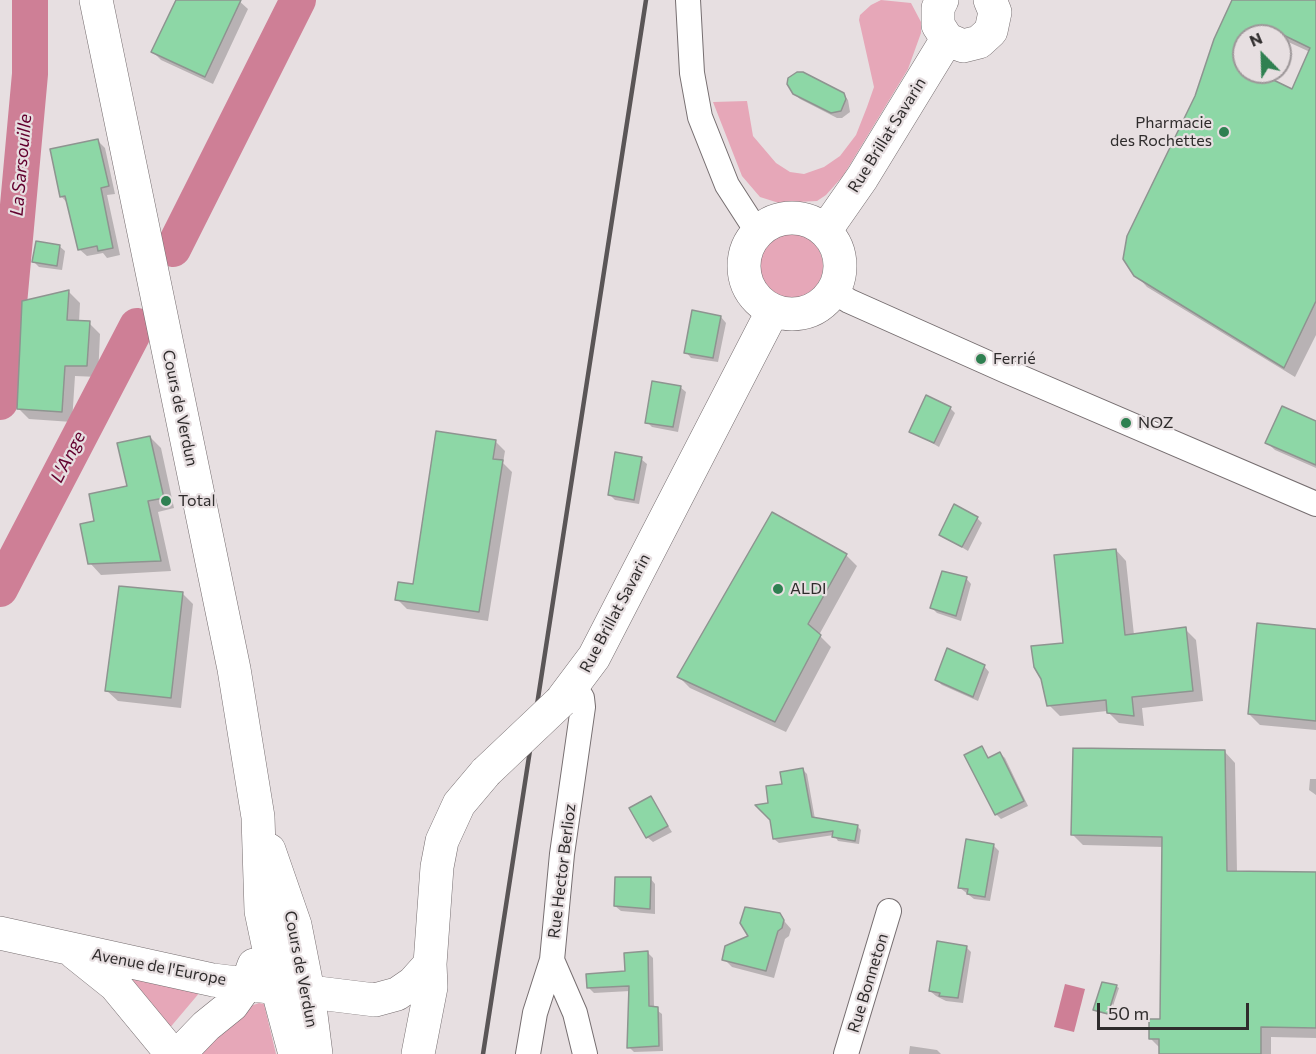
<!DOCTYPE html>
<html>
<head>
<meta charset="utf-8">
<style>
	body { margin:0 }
	#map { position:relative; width:1316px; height:1054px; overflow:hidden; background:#e7dfe1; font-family:Commissioner,sans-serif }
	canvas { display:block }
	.north { position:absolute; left:1232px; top:24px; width:60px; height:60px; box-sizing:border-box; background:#e7dfe1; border:2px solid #9d9799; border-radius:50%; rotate:337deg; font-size:16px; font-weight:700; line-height:24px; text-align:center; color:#2f2c2c }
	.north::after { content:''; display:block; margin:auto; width:21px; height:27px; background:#2f8051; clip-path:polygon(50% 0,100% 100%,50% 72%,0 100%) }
	.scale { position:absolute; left:1097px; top:1003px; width:152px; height:27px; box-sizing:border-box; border:3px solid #2f2c2c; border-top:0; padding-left:8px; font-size:18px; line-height:21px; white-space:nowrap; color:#2f2c2c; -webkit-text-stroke:4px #e7dfe1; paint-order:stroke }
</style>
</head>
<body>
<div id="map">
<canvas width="1316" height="1054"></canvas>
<div class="north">N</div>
<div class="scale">50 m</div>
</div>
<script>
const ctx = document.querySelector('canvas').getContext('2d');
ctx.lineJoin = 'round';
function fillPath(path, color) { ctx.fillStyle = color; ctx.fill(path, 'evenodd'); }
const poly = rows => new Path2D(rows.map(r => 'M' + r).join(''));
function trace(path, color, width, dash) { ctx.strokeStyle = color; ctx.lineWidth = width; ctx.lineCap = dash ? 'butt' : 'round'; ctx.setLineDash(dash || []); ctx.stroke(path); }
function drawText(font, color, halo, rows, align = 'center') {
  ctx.font = font + ' Commissioner,sans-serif'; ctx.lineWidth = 4.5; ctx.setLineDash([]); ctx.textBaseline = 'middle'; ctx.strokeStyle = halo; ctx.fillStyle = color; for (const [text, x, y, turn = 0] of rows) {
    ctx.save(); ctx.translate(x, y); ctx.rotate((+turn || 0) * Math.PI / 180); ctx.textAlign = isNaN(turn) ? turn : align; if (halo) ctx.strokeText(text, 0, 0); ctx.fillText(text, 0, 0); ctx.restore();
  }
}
fillPath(poly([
	[881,0,911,3,921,22,921,33,908,69,843,176,826,195,817,201,779,203,760,197,742,176,713,102,747,101,753,136,776,163,790,172,804,174,824,167,840,156,856,135,867,107,874,87,859,20,860,15,871,5],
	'755 266a34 34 0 1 1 68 0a34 34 0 1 1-68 0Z',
	[119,963,206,985,168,1030],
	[259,1003,264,1004,276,1054,193,1054,245,1008]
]), '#e6a7b8');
fillPath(poly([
	[1065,984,1085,989,1074,1032,1054,1027]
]), '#ce7f96');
fillPath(poly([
	[178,0,238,0,248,9,213,84,161,60,153,52],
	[1234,0,1316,0,1316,335,1295,377,1147,287,1136,275,1197,97],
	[1244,36,1280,36,1280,48,1284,40,1310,52,1292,91,1265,78,1268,72,1244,72],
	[794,94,843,94,848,100,850,112,842,118,837,118,800,99],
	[98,141,105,148,115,194,107,195,120,255,107,258,103,253,87,256,79,249,68,204,61,196],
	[59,246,65,251,62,270,39,267,34,262],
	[69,292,80,303,79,322,89,323,100,334,98,377,75,376,72,422,29,419,18,408,24,302],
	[721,317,726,323,718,362,691,358,686,352],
	[680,387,686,392,678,432,652,427,647,422],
	[950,408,955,413,939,447,911,431],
	[1316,423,1316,468,1275,450,1266,442],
	[150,437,161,448,174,508,158,512,171,571,101,575,90,563,96,522,128,487],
	[495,441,505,451,503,463,512,472,488,621,407,609,397,599,414,586],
	[641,459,647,464,639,504,615,500,610,495],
	[977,518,982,523,968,551,940,534],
	[1116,550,1126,561,1134,635,1185,629,1196,640,1203,701,1142,708,1144,726,1119,723,1107,711,1060,716,1049,705,1065,644],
	[846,555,857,566,819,635,831,647,786,732,690,688,679,677],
	[944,571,966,578,971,584,961,621,937,613,932,608],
	[182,593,193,604,181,708,118,701,106,690],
	[1316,631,1316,730,1260,725,1249,714],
	[984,666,989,672,978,701,942,685,936,680],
	[982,748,990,759,1000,753,1005,758,1028,806,1001,819,996,814],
	[1225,752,1235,763,1237,872,1316,874,1316,1038,1271,1037,1271,1054,1161,1054,1161,1049,1150,1038,1161,1020,1164,847,1083,845,1073,835],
	[803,770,807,774,815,819,857,826,861,830,859,844,838,841,834,835,779,843,774,839,769,804,784,785],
	[1310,779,1316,779,1316,795,1309,790],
	[650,798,672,832,653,842,647,837],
	[993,845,999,851,990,901,974,899,959,887],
	[650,878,655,884,655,914,621,911,615,906],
	[779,915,791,929,789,936,785,939,774,978,732,967,724,959],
	[966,947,971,952,963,1003,946,1001,936,996,930,991],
	[648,953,653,958,654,1008,662,1014,663,1051,634,1052,629,1047,630,991,594,993,588,987,626,972],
	[1116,986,1119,988,1110,1015,1097,1012,1095,1009],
	[910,1046,937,1050,941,1054,909,1054]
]), '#0003');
trace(poly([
	[173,249,298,0],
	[0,402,30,74,30,0],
	[0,589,137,326]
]), '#ce7f96', 36);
const building = poly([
	[176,0,241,0,205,77,151,52,176,0],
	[1232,0,1316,0,1316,301,1284,368,1134,276,1123,259,1127,236,1195,96,1214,39,1232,0],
	[1273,30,1310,48,1292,89,1257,72,1244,72,1244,36,1270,36,1273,30],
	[797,72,803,72,844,93,846,99,841,111,831,113,793,94,787,84,788,78,797,72],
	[98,139,109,186,101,188,113,248,98,251,97,246,78,250,65,196,60,197,50,149,98,139],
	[36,241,60,245,57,266,32,262,36,241],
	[69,290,67,320,90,321,87,366,65,366,62,412,17,409,22,301,69,290],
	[692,310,721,316,713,358,684,353,692,310],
	[652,381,681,386,673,427,645,423,652,381],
	[926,395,951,407,934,443,909,432,926,395],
	[1282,406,1316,421,1316,465,1265,443,1282,406],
	[436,431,496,440,493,459,503,460,479,612,395,600,398,582,413,584,436,431],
	[150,436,164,498,148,501,161,561,88,564,80,524,94,521,89,494,127,486,117,443,150,436],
	[615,452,642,457,634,500,608,495,615,452],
	[954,504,978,517,962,547,939,535,954,504],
	[772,512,847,554,808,624,821,635,775,722,677,677,772,512],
	[1116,549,1125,635,1186,627,1193,691,1132,697,1134,716,1107,713,1106,700,1047,706,1041,679,1034,667,1031,646,1063,643,1054,555,1116,549],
	[942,571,967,577,956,616,930,608,942,571],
	[119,586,183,592,171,698,105,691,119,586],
	[1257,623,1316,629,1316,721,1248,714,1257,623],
	[947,648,985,665,973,697,935,680,947,648],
	[982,746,988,758,1000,752,1024,801,995,815,964,755,982,746],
	[1073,748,1225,750,1227,871,1316,872,1316,1028,1261,1027,1261,1054,1159,1054,1159,1039,1149,1039,1149,1019,1160,1019,1162,837,1071,835,1073,748],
	[803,768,812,817,858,825,855,841,832,837,833,831,773,839,770,820,755,805,768,803,766,786,782,784,780,772,803,768],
	[651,796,668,826,646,838,629,808,651,796],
	[966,839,994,844,985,897,967,894,968,889,958,888,966,839],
	[615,877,651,877,650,909,614,906,615,877],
	[745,907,780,913,784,920,782,928,778,931,766,971,722,960,725,946,748,936,740,923,745,907],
	[937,941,967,946,958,998,939,996,940,993,929,991,937,941],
	[648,951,649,1006,658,1007,659,1046,627,1048,629,986,587,988,586,974,625,971,624,953,648,951],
	[1102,982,1117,985,1108,1014,1093,1010,1102,982]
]);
fillPath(building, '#8dd7a6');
trace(building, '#8e9490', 1.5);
const minor = poly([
	[688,0,692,73,700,117,727,185,758,233],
	[833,291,849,301,1006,371,1316,504],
	[574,686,582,698,583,707,562,854,552,960,575,1013,585,1054],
	[528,1054,535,1013,552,960],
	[846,1054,889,911]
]);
const secondary = poly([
	[942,0,938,8,938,25,947,39,963,46,979,42,991,31,995,12,990,0],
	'744 266a48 48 0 1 1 96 0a48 48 0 1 1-96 0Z',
	[825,231,862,178,947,39],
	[561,701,594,657,773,310],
	[0,933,213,980,375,1000,397,994,413,983,430,964],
	[75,953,115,985,172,1054],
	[179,1054,206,1026,232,1005,247,984,254,965],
	[418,1054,431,987,430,964,437,867,442,841,459,804,486,772]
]);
const primary = poly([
	[96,0,234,669,258,817,261,911,277,987,295,1054],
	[269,850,295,925,308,991,316,1054]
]);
trace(minor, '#766e70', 26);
trace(secondary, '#766e70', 34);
trace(primary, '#766e70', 34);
trace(minor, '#fff', 24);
trace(secondary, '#fff', 33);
trace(primary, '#fff', 33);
trace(poly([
	[483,1054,646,0]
]), '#5a5556', 4.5);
const secondaryBridge = poly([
	[486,772,561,701]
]);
trace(secondaryBridge, '#766e70', 34, []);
trace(secondaryBridge, '#fff', 33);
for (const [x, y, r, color] of [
	[1224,132,6,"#2f8051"],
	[981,359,6,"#2f8051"],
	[1126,423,6,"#2f8051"],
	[166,501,6,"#2f8051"],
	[778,589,6,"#2f8051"]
]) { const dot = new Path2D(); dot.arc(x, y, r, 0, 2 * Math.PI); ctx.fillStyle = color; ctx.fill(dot); trace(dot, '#e7dfe1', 2); }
drawText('16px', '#2f2c2c', '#e7dfe1', [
	["Pharmacie",1212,123,"right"],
	["des Rochettes",1212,141,"right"],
	["Ferrié",993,359],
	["NOZ",1138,423],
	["Total",178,501],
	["ALDI",790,589]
], 'left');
drawText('16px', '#2f2c2c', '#e7dfe1', [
	["Rue Brillat Savarin",887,135,-58],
	["Cours de Verdun",180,408,78],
	["Rue Brillat Savarin",615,613,-62],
	["Rue Hector Berlioz",562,871,-83],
	["Avenue de l'Europe",159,967,11],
	["Cours de Verdun",301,969,79],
	["Rue Bonneton",868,983,-73]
]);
drawText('italic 18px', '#62002e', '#e7dfe1', [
	["La Sarsouille",21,165,-85],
	["L'Ange",68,457,-63]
]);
</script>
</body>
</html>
